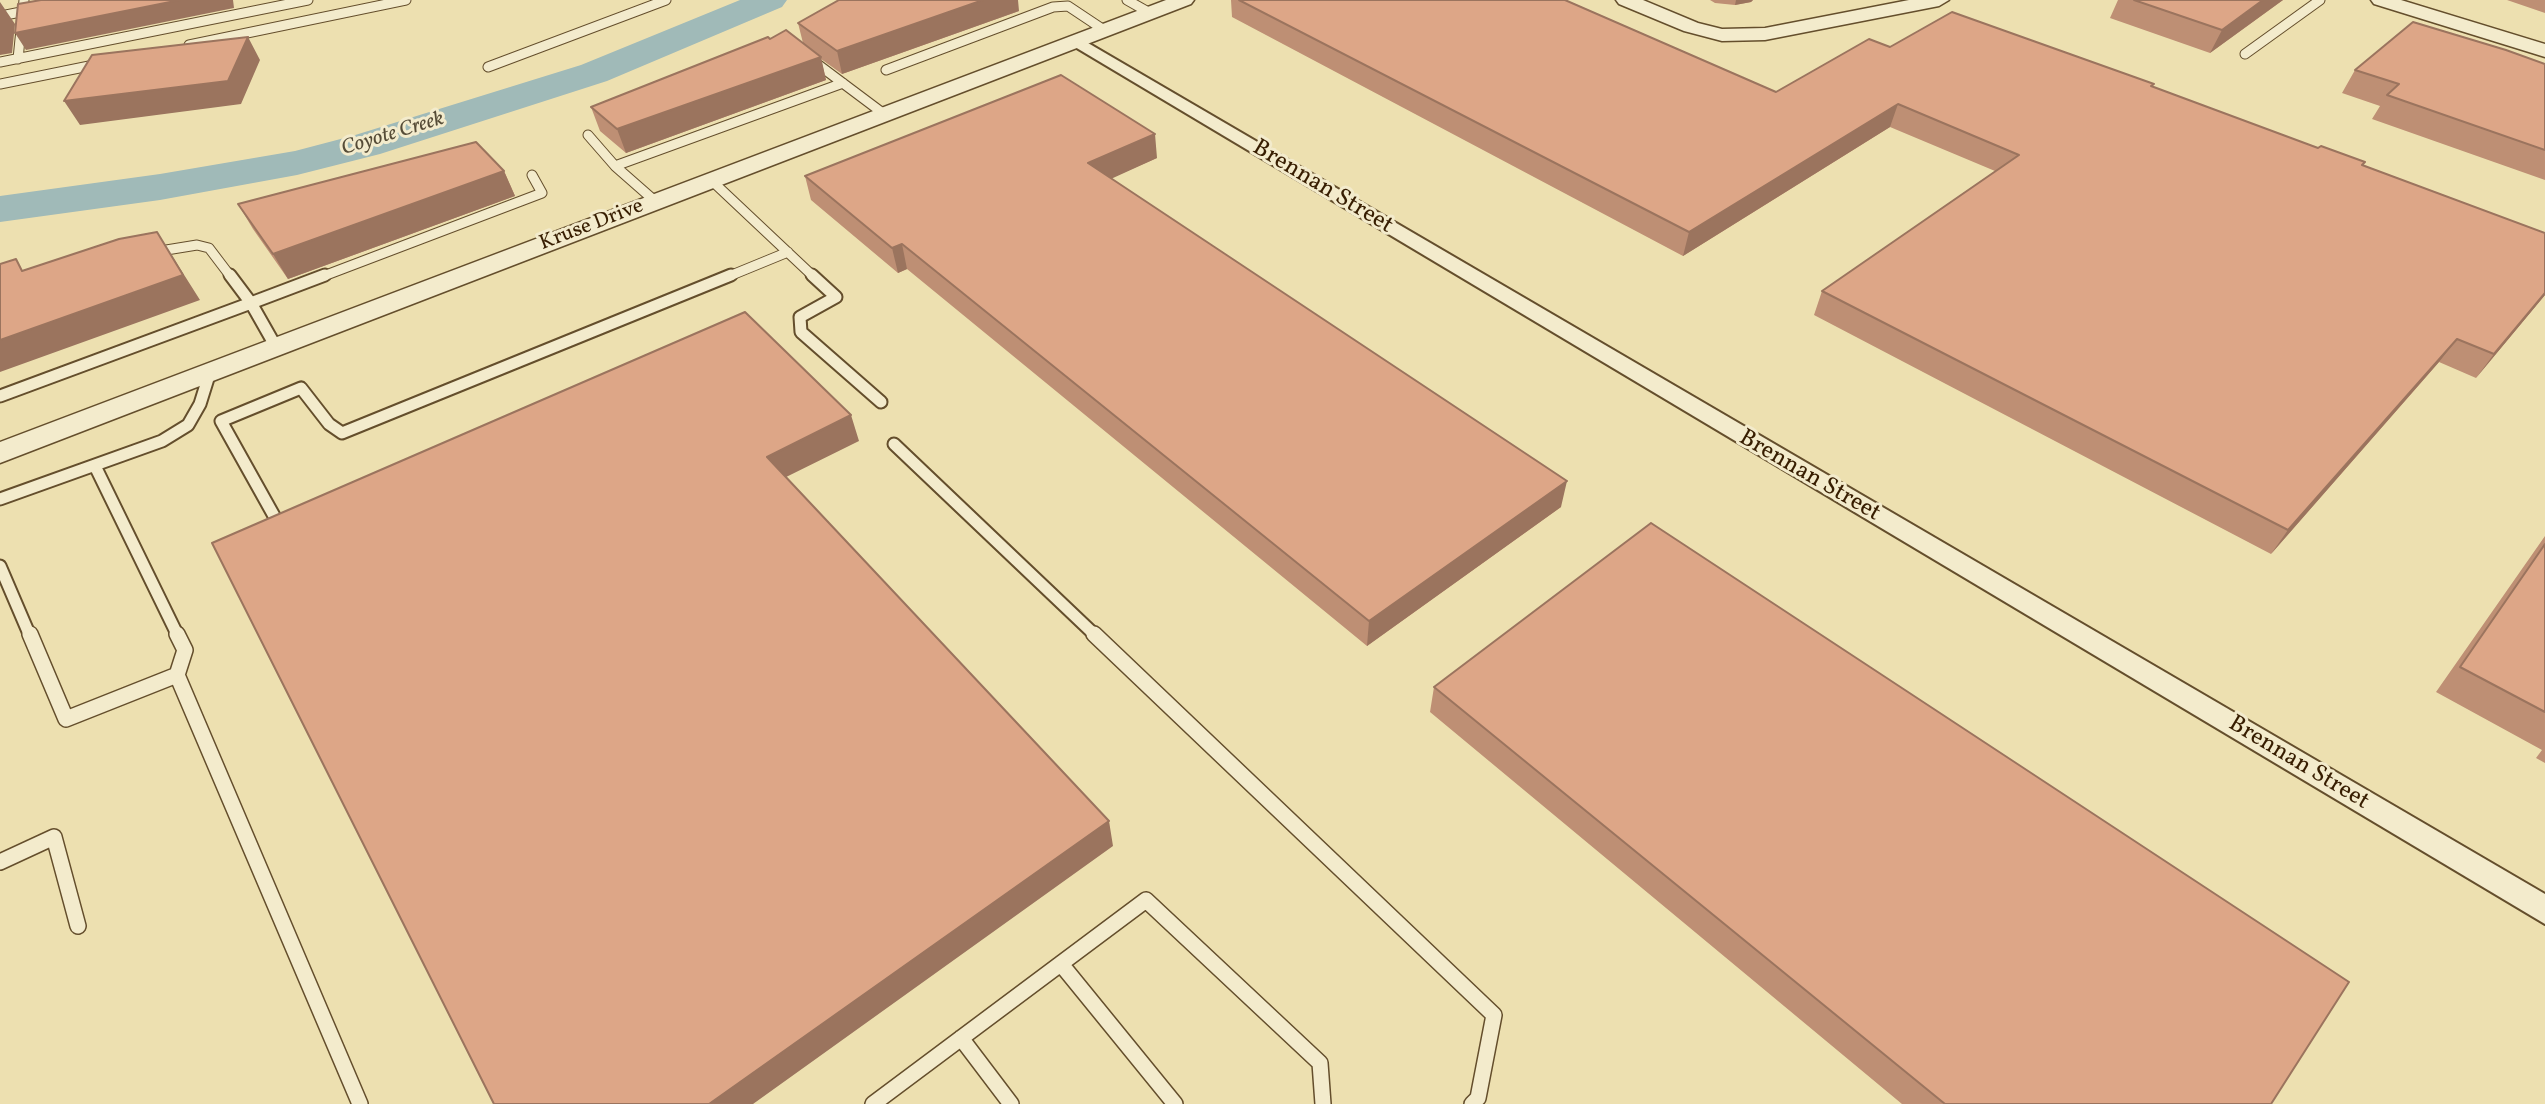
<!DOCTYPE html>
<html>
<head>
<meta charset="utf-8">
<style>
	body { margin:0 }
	canvas { display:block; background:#ede0b0 }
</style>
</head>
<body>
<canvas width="2545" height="1104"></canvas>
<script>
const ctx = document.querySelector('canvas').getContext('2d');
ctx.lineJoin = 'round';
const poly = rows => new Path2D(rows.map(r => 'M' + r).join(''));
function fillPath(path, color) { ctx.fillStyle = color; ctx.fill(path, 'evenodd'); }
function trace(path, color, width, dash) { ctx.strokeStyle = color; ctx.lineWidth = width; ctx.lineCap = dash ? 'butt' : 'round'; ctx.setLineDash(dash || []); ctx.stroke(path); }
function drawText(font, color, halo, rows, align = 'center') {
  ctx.font = font + ' Vollkorn,serif'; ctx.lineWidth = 6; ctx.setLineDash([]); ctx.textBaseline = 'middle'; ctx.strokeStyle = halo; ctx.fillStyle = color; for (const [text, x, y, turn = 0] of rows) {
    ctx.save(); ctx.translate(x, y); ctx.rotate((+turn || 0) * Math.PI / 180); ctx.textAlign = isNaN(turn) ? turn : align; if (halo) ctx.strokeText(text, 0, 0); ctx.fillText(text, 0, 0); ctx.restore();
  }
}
fillPath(poly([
	[740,0,787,0,782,7,607,81,380,154,297,175,160,200,0,222,0,196,160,174,295,151,352,136,581,65,740,0]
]), '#a0bab8');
const serviceFar2 = poly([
	[1127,0,1150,13],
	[0,16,31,10],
	[189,45,406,0],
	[2245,54,2320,0],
	[18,59,24,0],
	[812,60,884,114],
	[0,62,308,0],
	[488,67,666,0],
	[886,70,1053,7,1068,6,1104,30],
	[0,84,99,64],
	[588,135,615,166,656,202],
	[615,166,843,83],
	[711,180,814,277],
	[154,252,197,245,209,248,231,277],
	[321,277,542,193,532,175],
	[727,277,788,252]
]);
const serviceFar1 = poly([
	[230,275,251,303,325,275],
	[812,275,836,297,800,317,801,332,881,402],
	[0,396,251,303,276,347],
	[894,444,1096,636],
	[95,466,178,636],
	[0,499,162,441,188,425,200,404,210,372],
	[278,523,221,421,301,388,329,424,342,433,731,275],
	[0,566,30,636]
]);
const service = poly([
	[30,634,66,719,177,675,360,1104],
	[1094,634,1494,1015,1478,1098,1472,1104],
	[177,675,185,650,177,634],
	[0,862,54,837,78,926],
	[1061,964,1175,1104],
	[961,1038,1011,1104],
	[873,1104,1146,900,1320,1063,1323,1104]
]);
const minor = poly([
	[1076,36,2545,894,2545,924,1070,44,1068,41,1076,36]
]);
const tertiary = poly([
	[1166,0,1194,0,1191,4,0,463,0,442,1166,0],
	[1616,0,1643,0,1698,23,1722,29,1765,28,1909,0,1949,0,1939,6,1765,40,1722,41,1684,31,1619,4,1616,0],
	[2371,0,2401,0,2545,44,2545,57,2374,4,2371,0]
]);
trace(serviceFar2, '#644e2c', 11);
trace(serviceFar1, '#644e2c', 15);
trace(service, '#644e2c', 18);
trace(minor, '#644e2c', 4);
trace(tertiary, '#644e2c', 3);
trace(serviceFar2, '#f3ebcc', 9);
trace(serviceFar1, '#f3ebcc', 11);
trace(service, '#f3ebcc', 15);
fillPath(minor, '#f3ebcc');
fillPath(tertiary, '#f3ebcc');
fillPath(poly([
	[1231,0,1566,0,1776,92,1890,47,2152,87,2318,148,2365,162,2363,165,2545,233,2545,295,2476,378,2439,362,2271,554,1814,315,1822,291,1995,171,1890,127,1683,256,1232,17],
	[1710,0,1753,0,1751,2,1735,5,1715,3],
	[2118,0,2283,0,2210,53,2110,18],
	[2507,0,2545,0,2545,13],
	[1019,11,842,74,821,59,826,80,626,153,600,131,591,107,770,39,803,43,798,23],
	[2545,64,2545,180,2372,119,2380,106,2342,93,2355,70],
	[1157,158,1111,178,1561,507,1367,646,907,269,898,273,811,200,805,176],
	[504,171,515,196,288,279,253,229,238,204],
	[2545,536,2545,763,2536,758,2542,750,2436,692],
	[1434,687,2271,1104,1902,1104,1430,712]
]), '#be8f74');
fillPath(poly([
	[180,0,233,0,234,8,26,50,15,33],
	[983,0,1018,0,1019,11,842,74,837,51],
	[1736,0,1753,0,1751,2,1735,5],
	[2263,0,2283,0,2210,53,2222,30],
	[0,2,15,24,12,53,0,55],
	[248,37,260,60,241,104,80,125,64,101],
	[821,57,826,80,626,153,617,129],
	[1898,104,1890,127,1683,256,1689,232],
	[1155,134,1157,158,1091,188,1088,163],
	[504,171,515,196,288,279,273,254],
	[157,232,200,300,0,372,0,340],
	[902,244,907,269,898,273,892,248],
	[2545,293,2545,295,2476,378,2494,354],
	[2457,339,2439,362,2271,554,2288,530],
	[851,415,859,441,776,482,767,457],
	[1567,481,1561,507,1367,646,1369,621],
	[1109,821,1113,846,753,1104,709,1104]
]), '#9b745e');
const building = poly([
	[41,0,180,0,15,33,18,4,41,0],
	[839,0,983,0,837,51,798,23,839,0],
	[1239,0,1565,0,1776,92,1869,39,1890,47,1952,12,2154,84,2151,86,2318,148,2321,146,2365,162,2362,165,2545,233,2545,293,2494,354,2457,339,2288,530,1822,291,2019,155,1898,104,1689,232,1239,0],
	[2134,0,2263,0,2222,30,2134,0],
	[2413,22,2506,50,2545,64,2545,150,2387,95,2399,84,2355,70,2413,22],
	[786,30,821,57,617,129,591,107,768,37,770,39,786,30],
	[248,37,228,81,64,101,92,55,248,37],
	[1061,75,1155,134,1088,163,1567,481,1369,621,902,244,892,248,805,176,1061,75],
	[476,142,504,171,273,254,238,204,476,142],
	[157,232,183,275,0,340,0,264,16,259,22,271,119,239,157,232],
	[745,312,851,415,767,457,1109,821,709,1104,494,1104,212,543,745,312],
	[1651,523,2349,982,2271,1104,1945,1104,1434,687,1651,523],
	[2545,544,2545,712,2460,667,2545,544]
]);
fillPath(building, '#dda687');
trace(building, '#9b745e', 2);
drawText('italic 21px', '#564c37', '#f3ebcc', [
	["Coyote Creek",393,135,-17]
]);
drawText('21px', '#371d00', '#f3ebcc', [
	["Kruse Drive",592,226,-21]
]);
drawText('24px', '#371d00', '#f3ebcc', [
	["Brennan Street",1322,188,31],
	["Brennan Street",1809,477,30],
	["Brennan Street",2298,764,31]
]);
</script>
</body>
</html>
